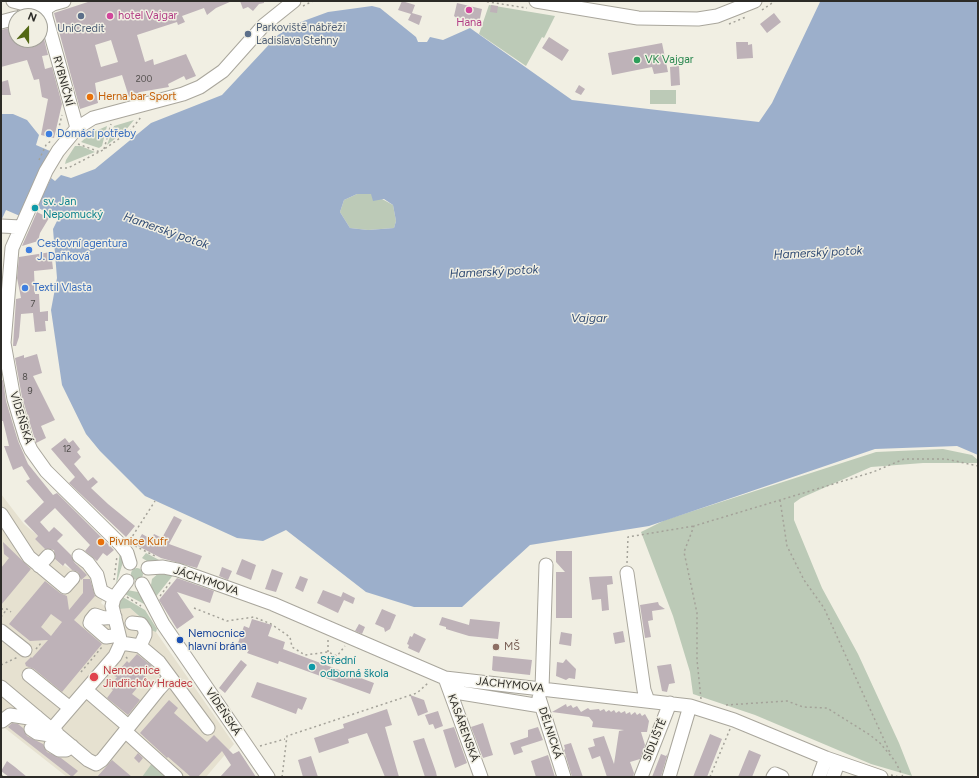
<!DOCTYPE html>
<html>
<head>
<meta charset="utf-8">
<style>
	body { margin:0 }
	#map { position:relative; width:979px; height:778px; overflow:hidden; background:#f1efe3; font-family:Figtree,sans-serif }
	canvas { display:block }
	.frame { position:absolute; inset:0; border:2px solid #2c2b27; pointer-events:none }
	.north { position:absolute; left:8px; top:8px; width:40px; height:40px; box-sizing:border-box; background:#f1efe3; border:1px solid #a2a198; border-radius:50%; rotate:21deg; font-size:11px; font-weight:700; line-height:16px; text-align:center; color:#2c2b27 }
	.north::after { content:''; display:block; margin:auto; width:14px; height:18px; background:#536815; clip-path:polygon(50% 0,100% 100%,50% 72%,0 100%) }
</style>
</head>
<body>
<div id="map">
<canvas width="979" height="778"></canvas>
<div class="frame"></div>
<div class="north">N</div>
</div>
<script>
const ctx = document.querySelector('canvas').getContext('2d');
ctx.lineJoin = 'round';
function fillPath(path, color) { ctx.fillStyle = color; ctx.fill(path, 'evenodd'); }
const poly = rows => new Path2D(rows.map(r => 'M' + r).join(''));
function trace(path, color, width, dash) { ctx.strokeStyle = color; ctx.lineWidth = width; ctx.lineCap = dash ? 'butt' : 'round'; ctx.setLineDash(dash || []); ctx.stroke(path); }
function drawText(font, color, halo, rows, align = 'center') {
  ctx.font = font + ' Figtree,sans-serif'; ctx.lineWidth = 3; ctx.setLineDash([]); ctx.textBaseline = 'middle'; ctx.strokeStyle = halo; ctx.fillStyle = color; for (const [text, x, y, turn = 0] of rows) {
    ctx.save(); ctx.translate(x, y); ctx.rotate((+turn || 0) * Math.PI / 180); ctx.textAlign = isNaN(turn) ? turn : align; if (halo) ctx.strokeText(text, 0, 0); ctx.fillText(text, 0, 0); ctx.restore();
  }
}
fillPath(poly([
	[1,494,24,524,38,536,35,539,62,566,64,565,72,570,81,561,93,575,103,599,101,603,108,609,130,608,156,632,234,744,206,777,67,777,1,725]
]), '#e6e1d0');
fillPath(poly([
	[489,5,555,16,544,38,542,37,526,66,479,34],
	[650,90,676,90,676,104,650,104],
	[134,120,125,131,107,145,114,126],
	[107,126,102,146,99,148,81,142,91,133],
	[75,146,81,146,95,152,65,164,66,160],
	[371,193,393,205,396,221,394,228,368,230,350,228,340,212,344,200,357,194],
	[943,449,972,455,978,460,978,463,923,463,871,467,801,498,794,503,794,520,822,588,858,654,899,743,912,776,871,764,755,715,693,694,690,672,673,616,641,532,665,520,876,452],
	[120,551,123,562,116,585],
	[146,553,161,561,147,561,142,558],
	'131 574a6 6 0 1 1 12 0a6 6 0 1 1-12 0Z',
	[161,571,174,574,154,599,151,585,152,579],
	[127,590,138,592,146,605,123,593],
	[121,596,145,610,157,629,156,632,151,630,147,623,130,608,119,609,118,603],
	[155,759,176,777,142,777]
]), '#bccab7');
fillPath(poly([
	[823,1,978,1,978,455,957,446,875,449,649,526,530,545,462,607,414,607,366,592,286,530,263,541,237,538,145,496,100,451,86,434,62,385,51,310,57,278,53,229,58,219,37,207,51,178,55,181,61,175,71,178,95,169,151,123,222,95,278,35,298,23,328,12,372,6,380,8,416,37,418,42,427,42,430,37,443,40,470,28,572,100,759,122,772,103,820,2],
	[357,194,371,194,373,201,384,199,393,205,396,221,394,228,368,230,350,228,340,212,344,200],
	[1,114,13,114,27,120,39,135,36,145,50,151,20,216,6,210,1,221]
]), '#9cafcb');
fillPath(poly([
	[91,1,232,1,216,8,207,15,204,8,182,16,185,22,178,25,177,22,137,35,145,62,153,59,154,65,186,54,196,76,186,80,184,76,168,84,169,87,140,92,129,97,122,75,95,83,98,103,80,109,54,13],
	[111,40,118,62,101,67,95,45],
	[240,1,264,1,264,3,259,4,253,11,248,7,243,9],
	[402,1,415,5,412,13,422,16,419,25,408,20,411,14,398,10],
	[457,3,482,9,479,23,467,26,462,17,458,19,454,16],
	[491,5,498,6,497,13,490,12],
	[774,13,781,22,767,33,760,24],
	[16,26,16,40,40,40,41,27,48,55,42,56,45,69,52,67,62,104,54,138,41,135,48,99,42,97,39,79,34,80,27,60,1,67,1,30],
	[549,37,569,50,562,61,542,48],
	[736,42,748,42,748,45,752,44,753,58,737,59],
	[662,43,668,72,654,74,652,67,612,75,608,53],
	[679,66,680,85,671,86,670,67],
	[8,80,11,95,1,95,1,82],
	[579,85,585,89,581,95,575,92],
	[37,212,49,218,40,233,38,241,22,246],
	[51,252,53,269,34,271,35,294,39,294,40,312,48,311,48,321,45,321,46,331,35,332,33,313,21,314,19,337,16,346,13,346,16,299,21,298,17,278,19,257],
	[37,354,42,373,33,376,55,420,41,426,46,438,36,443,22,397,15,358,24,355,24,358],
	[3,380,6,401,18,441,28,464,53,495,57,493,114,550,107,556,103,553,97,561,85,551,90,545,55,508,40,522,49,532,54,527,63,535,57,541,71,555,74,562,87,575,81,580,78,572,72,570,65,563,63,566,55,559,54,550,45,549,35,539,38,536,24,521,44,502,26,481,30,479,22,466,13,470,4,446,9,446,3,421,1,421,1,381],
	[65,438,69,443,73,440,80,449,77,452,81,457,74,464,88,481,93,477,98,482,91,488,108,504,135,526,126,537,69,483,75,477,51,449],
	[174,516,182,520,169,544,202,556,197,568,161,558,136,545,142,534,151,539,154,534,162,538],
	[3,542,31,569,1,605,1,568,9,558,4,554],
	[556,551,572,551,572,618,556,618,556,572,565,572,556,562],
	[242,559,256,565,251,580,236,574],
	[222,567,232,571,228,580,219,576],
	[272,569,283,573,276,592,265,589],
	[300,576,308,579,303,592,295,588],
	[612,576,613,584,607,585,609,610,602,611,601,599,592,600,589,577],
	[177,578,214,591,210,603,177,592,194,617,177,629,159,600],
	[83,579,90,579,95,596,74,620,102,644,62,692,34,669,26,666,25,663,31,657,32,658,48,640,30,641,9,624,45,581,60,593,67,596,69,610,83,593],
	[51,614,62,622,51,636,41,627],
	[323,590,341,597,343,592,355,598,353,604,344,600,338,613,317,603],
	[658,602,659,605,665,609,652,611,653,620,648,621,651,637,645,638,640,605],
	[382,609,396,615,390,629,385,632,384,628,375,624],
	[442,617,469,625,470,619,500,622,498,639,469,636,446,629,446,627,439,625],
	[252,619,272,625,268,636,285,642,283,649,374,683,370,694,279,661,278,664,247,653,249,650,237,646,244,626,249,628],
	[359,624,365,627,362,634,355,631],
	[623,631,625,642,615,644,613,633],
	[561,632,572,634,571,646,559,644],
	[414,633,426,639,419,653,408,648,409,645,407,644,410,636,412,637],
	[137,654,152,666,144,675,146,677,132,694,140,700,128,715,107,698,113,690,109,687,117,677,114,676,127,661,129,663],
	[493,656,532,660,530,675,494,671,492,670],
	[566,659,576,669,575,679,569,678,566,680,556,676,557,662,563,663],
	[241,660,247,665,225,693,219,688],
	[671,664,675,683,669,684,667,692,662,691,657,666],
	[257,682,307,698,302,710,298,708,296,714,251,697],
	[410,695,424,700,428,712,418,716],
	[169,700,178,708,174,713,207,742,214,735,233,754,239,751,256,777,220,777,231,765,222,751,198,777,191,777,168,757,167,758,140,733],
	[566,704,567,707,571,705,573,708,577,706,581,712,588,708,590,710,599,709,600,711,604,709,606,712,609,710,611,712,614,710,616,713,619,711,621,713,625,711,626,714,630,712,631,715,635,712,637,715,640,713,642,716,645,714,649,721,647,732,641,732,645,745,640,759,630,762,634,773,633,777,607,777,600,756,592,759,588,748,595,746,593,739,604,736,614,764,619,731,624,730,592,727,593,722,589,717,552,712],
	[387,709,392,725,385,727,399,777,385,777,367,733,348,739,349,743,319,753,314,738,344,728,343,724],
	[438,711,443,726,435,729,433,724,429,725,425,715],
	[12,723,18,724,23,728,27,736,43,744,47,752,61,758,78,771,72,777,8,727],
	[483,723,493,755,483,758,471,727],
	[454,727,467,763,455,768,443,730],
	[538,727,543,740,521,747,523,752,514,755,510,743,528,737,528,730],
	[710,734,722,739,707,777,693,777],
	[424,738,436,772,437,777,425,777,413,741],
	[571,743,578,763,583,777,572,777,564,750,565,749,564,745],
	[749,750,761,755,752,777,738,777],
	[138,753,143,758,139,763,134,758],
	[668,753,661,777,652,777,661,754,666,756],
	[548,755,555,777,536,777,531,761],
	[311,756,318,777,303,777,298,760],
	[112,760,132,777,97,777],
	[7,761,15,767,27,777,9,777,1,771]
]), '#beb2b8');
const minor = poly([
	[13,1,44,9],
	[48,1,45,9,46,17,77,128],
	[536,1,638,18,698,19,717,16,755,1],
	[22,16,45,9,53,4,64,1],
	[1,22,16,18],
	[1,226,21,227],
	[1,514,29,557,65,587,73,578],
	[79,556,88,563,97,575,101,591,114,598],
	[130,563,127,553,120,544,46,471,31,450,26,439,14,399,4,343,12,248,46,171,58,151,77,128,93,118,183,94,200,87,223,71,264,25,294,1],
	[39,566,48,556],
	[148,568,163,567,178,570,273,604,445,678,690,706,734,720,826,758,881,777],
	[627,573,644,690,648,701],
	[142,584,163,624,268,777],
	[115,617,104,618,95,615,91,620,90,623,106,637,119,635],
	[132,623,141,624,145,630,145,635,140,646],
	[1,631,25,650],
	[121,643,140,646,159,662,208,728],
	[29,675,70,708],
	[445,678,481,777],
	[448,681,461,693,541,706],
	[1,687,88,760,96,764,102,760,159,689,170,677],
	[542,689,546,565],
	[86,690,128,726],
	[539,698,564,777],
	[2,721,10,715,29,718,37,717],
	[31,729,37,733,50,735,57,733],
	[52,729,115,656,121,643,112,606,114,598,127,581],
	[126,732,176,777],
	[51,745,59,750,66,750,72,746],
	[641,777,670,703],
	[669,777,690,706],
	[773,777,775,774,782,777],
	[819,777,826,758],
	[833,777,838,763]
]);
trace(minor, '#a9a69c', 15);
trace(poly([
	[482,1,527,8],
	[303,6,313,1],
	[762,10,775,1],
	[729,24,746,17],
	[57,135,62,115],
	[78,144,100,152],
	[104,149,111,124],
	[39,160,46,145,52,140],
	[60,168,68,168,103,150,130,131,141,117],
	[780,500,787,546,804,580,824,608,891,755],
	[130,540,155,501],
	[135,546,157,557],
	[627,563,628,537,694,526],
	[114,580,117,556],
	[160,596,172,580],
	[127,597,141,606],
	[194,608,227,621,254,617,271,624,290,637,292,647,305,655,328,652,337,656,345,646],
	[1,609,7,609,11,612],
	[1,617,7,609],
	[328,640,328,652],
	[36,649,41,643],
	[126,657,129,660],
	[1,665,18,657],
	[81,672,102,647],
	[701,699,697,660,697,613,684,552,694,526,873,472,904,459,946,459,978,466],
	[726,705,787,701,803,707,827,708,870,735,880,743,895,761,903,777],
	[260,746,285,739],
	[1,775,4,777],
	[891,775,899,777],
	[282,777,287,736,417,693,428,683],
	[710,777,730,729]
]), '#a4a299', 1.5, [2, 3]);
trace(minor, '#fff', 13);
for (const [x, y, r, color] of [
	[469,10,4,"#d1479c"],
	[81,16,4,"#5c6f8a"],
	[110,16,4,"#d1479c"],
	[248,34,4,"#5c6f8a"],
	[637,60,4,"#2e9e5b"],
	[90,97,4,"#e8710a"],
	[49,134,4,"#3f7fe0"],
	[35,208,4,"#0f9aa8"],
	[29,250,4,"#3f7fe0"],
	[25,288,4,"#3f7fe0"],
	[101,542,4,"#e8710a"],
	[180,640,4,"#1a4fb4"],
	[496,647,4,"#8d6e63"],
	[312,667,4,"#0f9aa8"],
	[94,677,5,"#e0444e"]
]) { const dot = new Path2D(); dot.arc(x, y, r, 0, 2 * Math.PI); ctx.fillStyle = color; ctx.fill(dot); trace(dot, '#f1efe3', 1.5); }
drawText('9px', '#504d4b', null, [
	["200",144,79],
	["7",33,304],
	["8",25,377],
	["9",30,391],
	["12",67,449]
]);
drawText('11px', '#b23c85', '#f1efe3', [
	["hotel Vajgar",118,16],
	["Hana",469,23,"center"]
], 'left');
drawText('11px', '#4e5e75', '#f1efe3', [
	["Parkoviště nábřeží",256,28],
	["Ladislava Stehny",256,41],
	["UniCredit",81,29,"center"]
], 'left');
drawText('11px', '#27864d', '#f1efe3', [
	["VK Vajgar",645,60]
], 'left');
drawText('11px', '#2c2b27', '#f1efe3', [
	["RYBNIČNÍ",63,81,75],
	["VÍDEŇSKÁ",21,418,73],
	["JÁCHYMOVA",206,581,19],
	["JÁCHYMOVA",510,685,6],
	["VÍDEŇSKÁ",223,712,56],
	["KASÁRENSKÁ",463,728,70],
	["DĚLNICKÁ",550,733,72],
	["SÍDLIŠTĚ",655,740,-68]
]);
drawText('11px', '#c56008', '#f1efe3', [
	["Herna bar Sport",98,97],
	["Pivnice Kufr",109,542]
], 'left');
drawText('11px', '#366cbe', '#f1efe3', [
	["Domácí potřeby",57,134],
	["Cestovní agentura",37,244],
	["J. Daňková",37,257],
	["Textil Vlasta",33,288]
], 'left');
drawText('11px', '#0d838f', '#f1efe3', [
	["sv. Jan",43,202],
	["Nepomucký",43,215],
	["Střední",320,661],
	["odborná škola",320,674]
], 'left');
drawText('11px', '#164399', '#f1efe3', [
	["Nemocnice",188,634],
	["hlavní brána",188,647]
], 'left');
drawText('11px', '#785e54', '#f1efe3', [
	["MŠ",504,647]
], 'left');
drawText('11px', '#be3a42', '#f1efe3', [
	["Nemocnice",103,671],
	["Jindřichův Hradec",103,684]
], 'left');
drawText('italic 12px', '#324d75', '#f1efe3', [
	["Hamerský potok",166,231,19],
	["Hamerský potok",818,253,-3],
	["Hamerský potok",494,272,-3],
	["Vajgar",589,318]
]);
</script>
</body>
</html>
